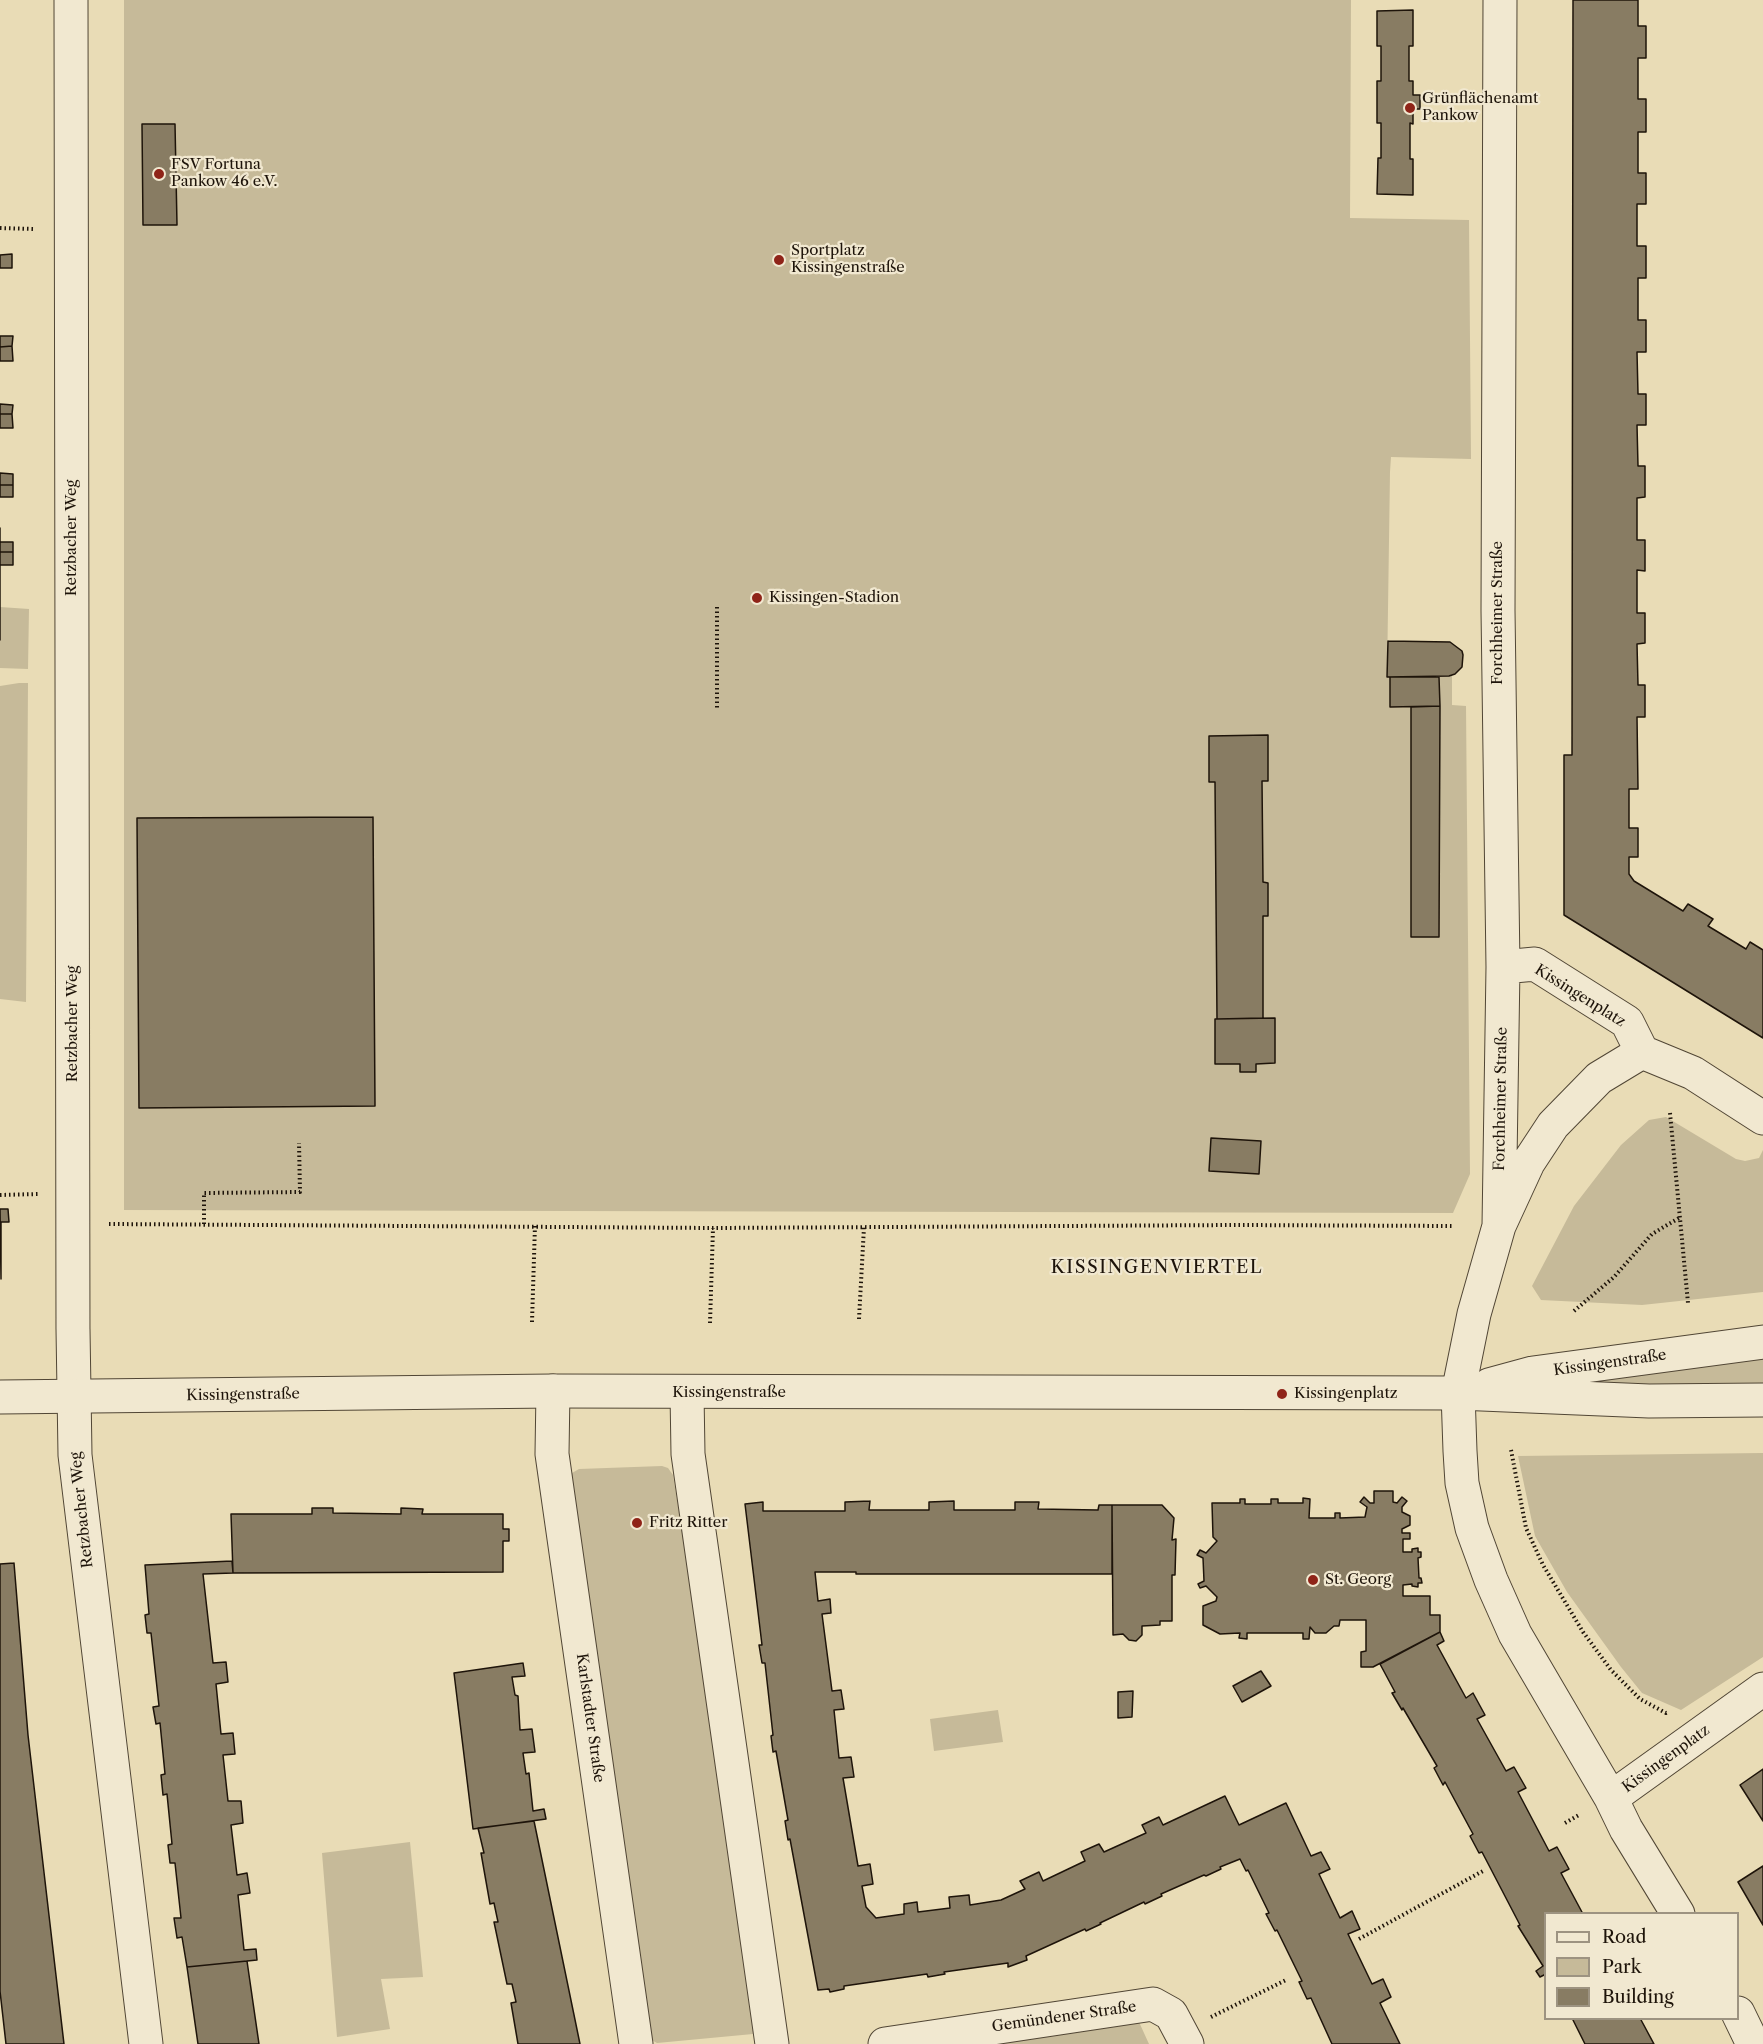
<!DOCTYPE html>
<html>
<head>
<meta charset="utf-8">
<style>
	body { margin:0 }
	#map { position:relative; width:1763px; height:2044px; overflow:hidden; background:#e9dcb6; font-family:"Libre Caslon Text",serif }
	canvas { display:block }
	.legend { position:absolute; left:1544px; top:1912px; width:195px; height:108px; box-sizing:border-box; background:#f1e8d0; border:2px solid #9d9381; margin:0; padding:8px 10px; list-style:none; font-size:18px; color:#1e140a }
	.legend li { display:flex; align-items:center; gap:12px; height:30px }
	.legend b { width:30px; border:2px solid #9d9381 }
</style>
</head>
<body>
<div id="map">
<canvas width="1763" height="2044"></canvas>
<ul class="legend">
<li><b style="height:8px;background:#f1e8d0"></b>Road</li>
<li><b style="height:16px;background:#c6ba99"></b>Park</li>
<li><b style="height:16px;background:#887c63"></b>Building</li>
</ul>
</div>
<script>
const ctx = document.querySelector('canvas').getContext('2d');
ctx.lineJoin = 'round';
function fillPath(path, color) { ctx.fillStyle = color; ctx.fill(path, 'evenodd'); }
const poly = rows => new Path2D(rows.map(r => 'M' + r).join(''));
function trace(path, color, width, dash) { ctx.strokeStyle = color; ctx.lineWidth = width; ctx.lineCap = dash ? 'butt' : 'round'; ctx.setLineDash(dash || []); ctx.stroke(path); }
function drawText(font, color, halo, rows, align = 'center') {
  ctx.font = font + ' "Libre Caslon Text",serif'; ctx.lineWidth = 4.5; ctx.setLineDash([]); ctx.textBaseline = 'middle'; ctx.strokeStyle = halo; ctx.fillStyle = color; for (const [text, x, y, turn = 0] of rows) {
    ctx.save(); ctx.translate(x, y); ctx.rotate((+turn || 0) * Math.PI / 180); ctx.textAlign = isNaN(turn) ? turn : align; if (halo) ctx.strokeText(text, 0, 0); ctx.fillText(text, 0, 0); ctx.restore();
  }
}
fillPath(poly([
	[124,0,1351,0,1350,218,1469,220,1471,459,1391,457,1390,472,1387,677,1438,677,1452,675,1452,705,1466,706,1470,1174,1453,1213,124,1210],
	[0,607,29,609,28,669,0,668],
	[19,683,28,683,26,1002,0,999,0,686],
	[1666,1117,1736,1159,1745,1161,1759,1158,1763,1150,1763,1292,1642,1305,1541,1300,1532,1286,1574,1206,1621,1145,1649,1120],
	[1763,1359,1763,1385,1554,1388,1553,1382],
	[1763,1453,1763,1657,1681,1710,1642,1693,1621,1667,1567,1592,1535,1536,1518,1456],
	[662,1466,668,1468,673,1475,761,2022,758,2029,753,2034,657,2043,650,2039,571,1479,572,1473,579,1469],
	[998,1710,1003,1742,934,1751,930,1719],
	[410,1842,423,1977,381,1979,390,2029,337,2037,322,1853],
	[1139,2022,1149,2044,972,2044]
]), '#c6ba99');
const building = poly([
	[1573,0,1638,0,1638,26,1646,26,1646,58,1638,58,1638,99,1646,99,1646,132,1638,132,1638,173,1646,173,1646,204,1637,204,1637,246,1646,246,1646,278,1638,278,1638,320,1646,320,1646,352,1637,352,1638,394,1646,394,1646,425,1637,425,1638,466,1645,466,1645,497,1637,498,1637,540,1645,540,1645,571,1637,570,1637,613,1645,613,1645,643,1637,644,1638,685,1645,685,1645,717,1637,717,1638,789,1629,789,1629,828,1638,828,1638,857,1629,857,1629,874,1634,881,1683,911,1688,904,1713,919,1708,926,1746,949,1750,942,1763,950,1763,1038,1564,915,1564,755,1572,755,1573,0],
	[1413,10,1413,46,1409,46,1409,81,1413,81,1413,95,1420,95,1420,109,1413,109,1413,124,1410,123,1410,159,1413,159,1413,195,1377,194,1378,158,1381,158,1381,123,1377,123,1377,81,1381,81,1381,46,1377,46,1377,11,1413,10],
	[142,124,175,124,177,225,143,225,142,124],
	[12,254,12,268,0,268,0,255,12,254],
	[0,336,13,336,12,346,0,347,0,336],
	[12,346,13,361,0,361,0,347,12,346],
	[0,404,13,405,12,414,0,414,0,404],
	[0,414,12,414,13,428,0,428,0,414],
	[0,473,13,474,13,485,0,485,0,473],
	[0,485,13,485,13,497,0,497,0,485],
	[0,528,0,542,13,542,13,552,0,552,0,528],
	[0,552,13,552,13,565,0,565,0,640,0,552],
	[1388,641,1450,642,1462,651,1463,655,1462,667,1455,674,1449,676,1387,677,1388,641],
	[1390,677,1439,677,1440,706,1390,707,1390,677],
	[1440,706,1439,937,1411,937,1411,707,1440,706],
	[1268,735,1268,781,1262,781,1263,882,1268,883,1268,916,1263,916,1263,1018,1217,1019,1215,782,1209,782,1209,736,1268,735],
	[373,817,375,1106,139,1108,137,818,373,817],
	[1275,1018,1275,1063,1256,1064,1256,1072,1240,1072,1240,1064,1215,1064,1215,1019,1275,1018],
	[1211,1138,1261,1141,1259,1174,1209,1171,1211,1138],
	[0,1209,8,1209,9,1222,1,1222,1,1279,0,1209],
	[1374,1491,1393,1491,1393,1502,1397,1503,1402,1497,1407,1501,1402,1507,1402,1512,1410,1516,1410,1525,1402,1529,1402,1533,1410,1533,1410,1539,1403,1539,1403,1552,1412,1552,1412,1549,1418,1548,1418,1552,1421,1552,1421,1557,1418,1558,1419,1578,1421,1578,1422,1583,1418,1583,1418,1587,1412,1586,1412,1584,1403,1585,1403,1596,1430,1596,1430,1615,1440,1615,1440,1632,1373,1667,1361,1667,1361,1652,1366,1651,1366,1620,1340,1620,1339,1626,1334,1626,1326,1633,1315,1633,1310,1627,1309,1639,1303,1639,1303,1633,1247,1633,1247,1639,1239,1638,1240,1633,1220,1634,1203,1625,1203,1606,1216,1601,1217,1597,1206,1586,1200,1588,1198,1584,1204,1581,1203,1558,1197,1555,1200,1550,1206,1553,1217,1541,1213,1537,1212,1503,1240,1503,1240,1499,1245,1499,1245,1504,1271,1504,1271,1499,1278,1499,1278,1503,1303,1503,1303,1498,1310,1499,1309,1518,1335,1518,1335,1513,1340,1513,1340,1518,1365,1517,1367,1507,1360,1502,1364,1497,1370,1503,1374,1503,1374,1491],
	[870,1501,869,1510,929,1510,929,1502,954,1501,954,1510,1015,1510,1015,1502,1039,1502,1038,1509,1098,1510,1099,1505,1112,1505,1112,1574,856,1574,856,1572,815,1572,818,1601,830,1599,831,1613,822,1614,832,1691,841,1690,844,1709,834,1710,839,1758,851,1757,854,1777,843,1778,858,1866,870,1864,873,1884,862,1886,866,1907,876,1918,904,1914,904,1904,917,1902,918,1912,950,1908,949,1897,969,1895,970,1905,1001,1900,1025,1889,1020,1881,1039,1872,1043,1881,1085,1861,1081,1852,1099,1844,1104,1852,1146,1833,1142,1825,1159,1817,1163,1825,1225,1796,1239,1825,1286,1803,1311,1856,1321,1852,1330,1869,1319,1874,1340,1918,1352,1911,1360,1929,1348,1934,1372,1984,1383,1979,1391,1997,1380,2003,1400,2044,1332,2044,1311,1998,1307,1999,1299,1982,1302,1981,1277,1930,1275,1931,1266,1914,1269,1913,1248,1870,1246,1871,1240,1859,1220,1867,1221,1869,1206,1876,1204,1875,1161,1894,1162,1896,1145,1904,1144,1902,1100,1923,1101,1924,1086,1931,1085,1929,1026,1956,1027,1960,1008,1967,1008,1963,944,1972,945,1974,928,1977,927,1974,844,1986,844,1989,830,1992,829,1989,818,1990,790,1839,788,1840,785,1821,788,1820,776,1751,773,1752,771,1736,773,1735,765,1663,762,1663,759,1645,762,1645,745,1504,763,1502,763,1511,845,1511,845,1502,870,1501],
	[1112,1505,1162,1505,1174,1518,1172,1540,1176,1539,1175,1575,1172,1575,1172,1621,1160,1621,1160,1625,1142,1626,1142,1635,1136,1641,1129,1640,1123,1634,1113,1635,1112,1505],
	[312,1508,333,1508,333,1513,401,1514,401,1508,423,1509,422,1514,503,1514,503,1529,509,1529,509,1541,503,1541,503,1572,233,1573,231,1514,312,1514,312,1508],
	[232,1561,233,1573,203,1574,213,1663,226,1662,228,1682,216,1684,221,1734,233,1733,235,1754,223,1755,228,1801,241,1801,243,1823,231,1825,237,1875,247,1873,250,1893,238,1895,244,1950,256,1949,257,1960,187,1967,182,1937,177,1938,174,1918,181,1918,175,1863,170,1863,168,1845,172,1844,167,1794,163,1795,161,1775,165,1774,160,1723,156,1724,153,1707,159,1706,151,1633,147,1633,145,1615,149,1614,145,1565,232,1561],
	[14,1563,28,1735,64,2044,6,2044,0,1991,0,1564,14,1563],
	[1440,1632,1444,1641,1437,1645,1466,1698,1473,1693,1485,1715,1477,1719,1506,1771,1514,1767,1526,1788,1518,1792,1549,1851,1557,1847,1569,1869,1561,1873,1583,1914,1546,1914,1546,1974,1540,1977,1536,1971,1543,1966,1518,1926,1520,1925,1482,1852,1479,1853,1470,1836,1473,1834,1445,1782,1443,1785,1434,1768,1437,1766,1403,1708,1402,1710,1392,1693,1395,1692,1380,1664,1440,1632],
	[523,1663,525,1676,512,1677,515,1695,518,1696,520,1730,532,1729,535,1752,523,1753,526,1774,529,1773,533,1811,544,1809,546,1819,473,1829,454,1673,523,1663],
	[1261,1671,1271,1686,1242,1702,1233,1686,1261,1671],
	[1133,1691,1132,1717,1118,1718,1118,1692,1133,1691],
	[1763,1769,1763,1821,1740,1785,1763,1769],
	[534,1821,580,2044,518,2044,511,2003,516,2002,512,1984,507,1984,494,1922,498,1922,494,1903,490,1904,481,1853,484,1853,478,1828,534,1821],
	[1763,1866,1763,1925,1738,1882,1763,1866],
	[247,1961,259,2044,198,2044,187,1967,247,1961],
	[1572,2018,1640,2018,1654,2044,1585,2044,1572,2018]
]);
fillPath(building, '#887c63');
trace(building, '#1e140a', 1.5);
const minor = poly([
	[71,0,73,1329,75,1455,146,2044],
	[1503,967,1535,964,1627,1022,1642,1052,1693,1073,1763,1118],
	[1642,1052,1599,1078,1553,1125,1528,1163,1499,1226,1474,1314,1458,1393,1460,1451,1462,1483,1472,1528,1491,1580,1515,1634,1611,1798,1626,1829,1678,1914],
	[1499,1226,1503,967,1498,610,1500,0],
	[553,1391,552,1454,636,2044],
	[687,1393,688,1454,772,2044],
	[1611,1798,1763,1689],
	[1738,2013,1753,2044],
	[885,2044,1153,2004,1171,2014,1187,2044]
]);
const tertiary = poly([
	[1489,1385,1533,1373,1763,1342],
	[0,1397,553,1391,1458,1393,1649,1401,1763,1400]
]);
trace(minor, '#514635', 35);
trace(tertiary, '#514635', 35);
trace(poly([
	[0,228,35,229],
	[717,607,717,710],
	[1670,1113,1688,1303],
	[0,1195,38,1194],
	[109,1224,713,1228,1236,1225,1454,1226],
	[204,1224,204,1193,300,1192,299,1143],
	[1574,1311,1614,1277,1652,1234,1679,1218],
	[859,1319,864,1227],
	[532,1322,535,1225],
	[710,1323,713,1228],
	[1511,1450,1526,1528,1543,1565,1583,1632,1611,1670,1640,1699,1666,1713,1668,1712],
	[1565,1823,1579,1815],
	[1359,1939,1483,1871],
	[1211,2017,1286,1980]
]), '#1e140a', 4, [1.5, 3]);
trace(minor, '#f1e8d0', 33);
trace(tertiary, '#f1e8d0', 33);
for (const [x, y, r, color] of [
	[1410,108,6,"#8f2418"],
	[159,174,6,"#8f2418"],
	[779,260,6,"#8f2418"],
	[757,598,6,"#8f2418"],
	[1282,1394,6,"#8f2418"],
	[637,1523,6,"#8f2418"],
	[1313,1580,6,"#8f2418"]
]) { const dot = new Path2D(); dot.arc(x, y, r, 0, 2 * Math.PI); ctx.fillStyle = color; ctx.fill(dot); trace(dot, '#f1e8d0', 2); }
drawText('15px', '#1e140a', '#f1e8d0', [
	["Grünflächenamt",1422,99],
	["Pankow",1422,116],
	["FSV Fortuna",171,165],
	["Pankow 46 e.V.",171,182],
	["Sportplatz",791,251],
	["Kissingenstraße",791,268],
	["Kissingen-Stadion",769,598],
	["Kissingenplatz",1294,1394],
	["Fritz Ritter",649,1523],
	["St. Georg",1325,1580]
], 'left');
drawText('15px', '#1e140a', '#f1e8d0', [
	["Retzbacher Weg",72,538,-90],
	["Forchheimer Straße",1498,613,-90],
	["Kissingenplatz",1580,996,32],
	["Retzbacher Weg",73,1024,-90],
	["Forchheimer Straße",1501,1099,-89],
	["Kissingenstraße",1610,1363,-8],
	["Kissingenstraße",729,1393],
	["Kissingenstraße",243,1395,-1],
	["Retzbacher Weg",82,1510,-96],
	["Karlstadter Straße",590,1718,82],
	["Kissingenplatz",1666,1759,-36],
	["Gemündener Straße",1064,2017,-8]
]);
ctx.letterSpacing = '1.5px';
drawText('18px', '#1e140a', '#f1e8d0', [
	["KISSINGENVIERTEL",1157,1268]
]);
ctx.letterSpacing = '0px';
</script>
</body>
</html>
